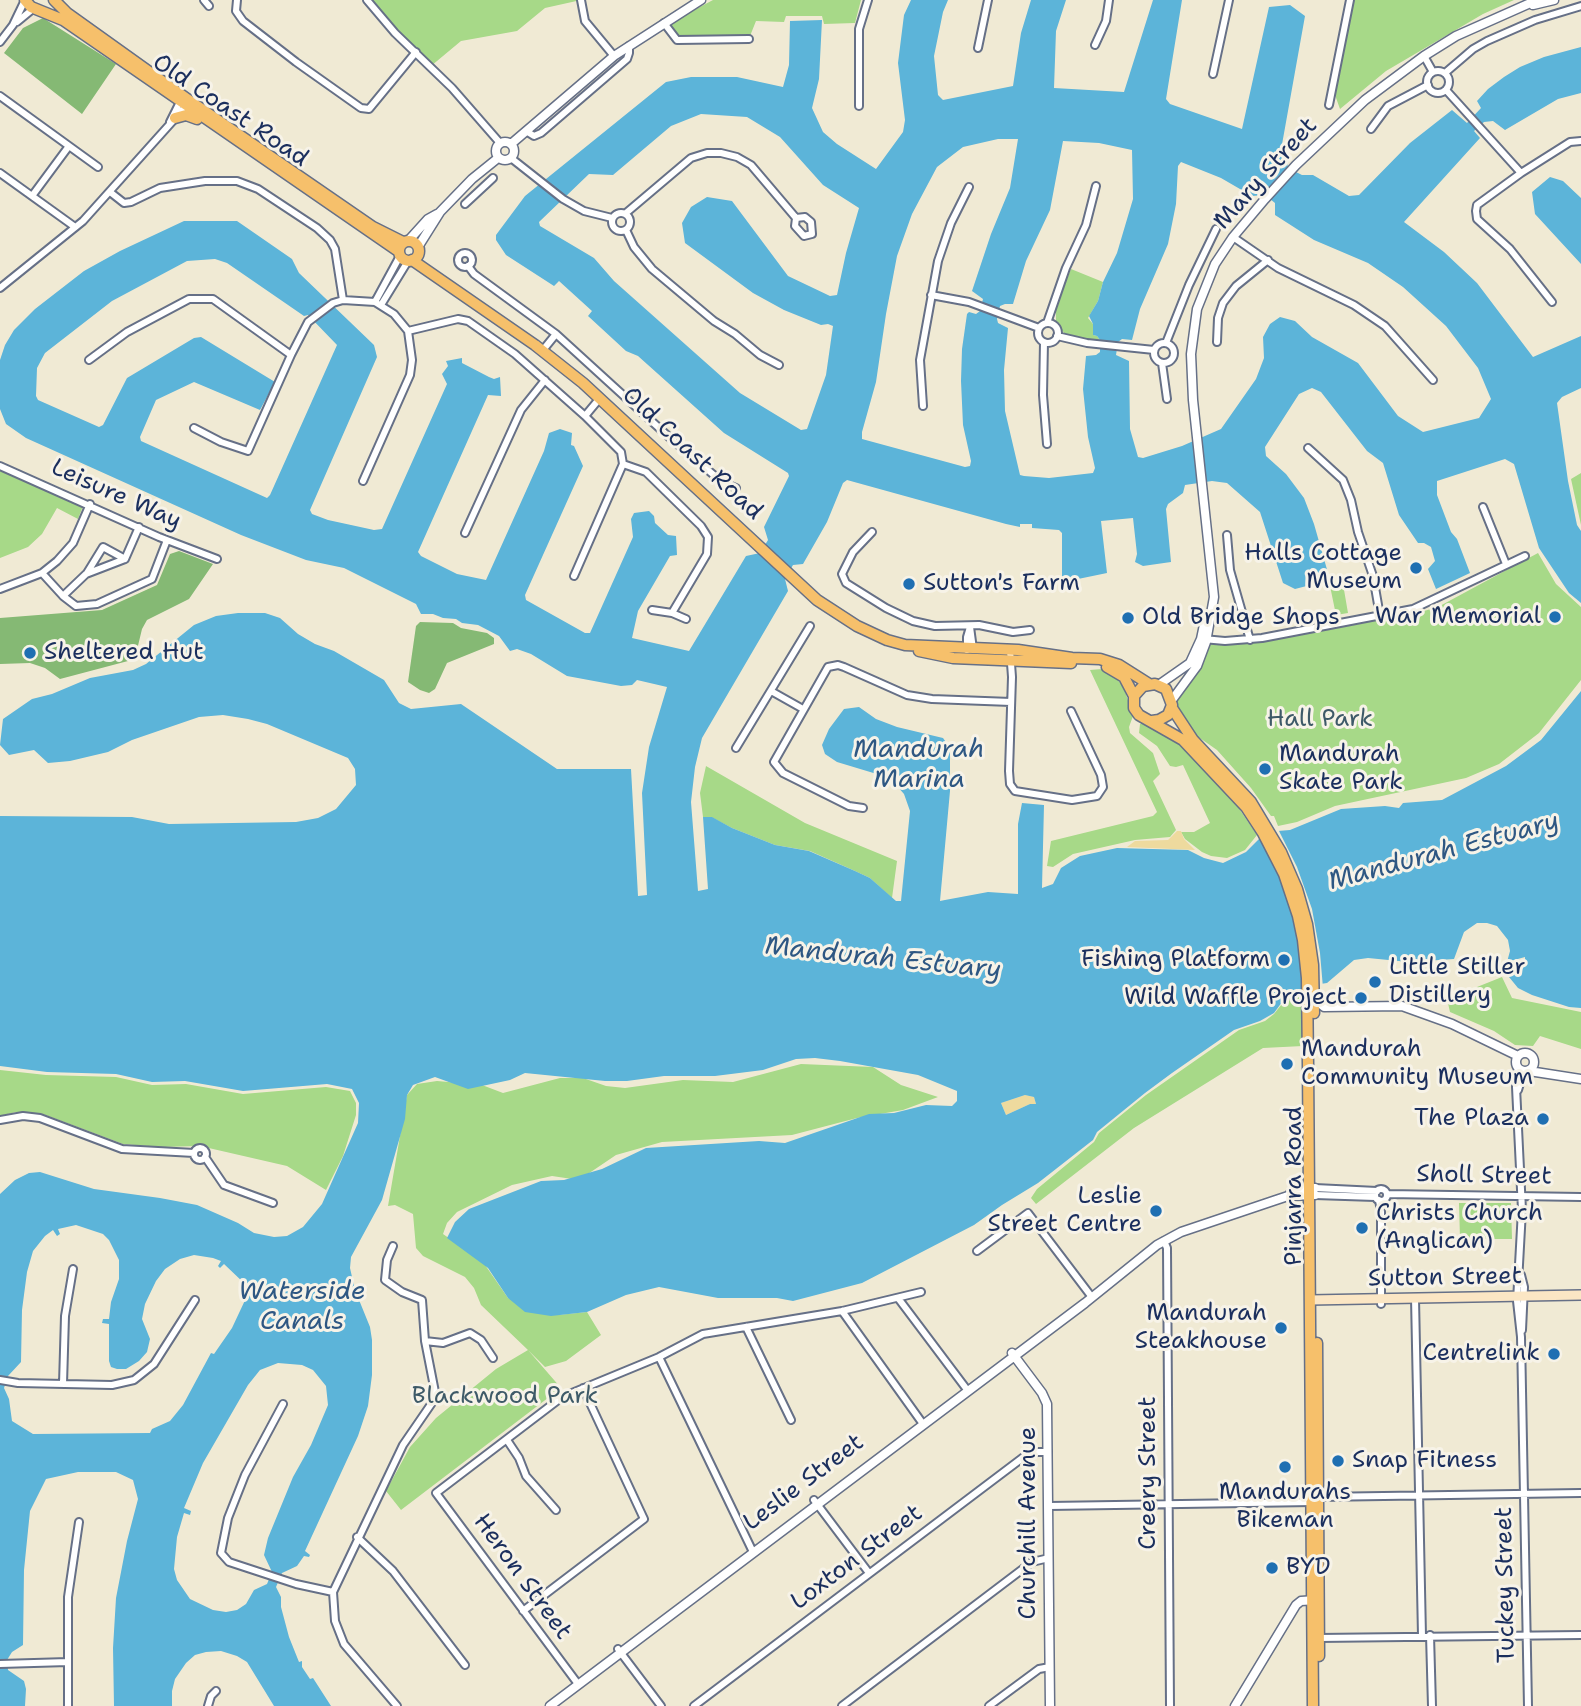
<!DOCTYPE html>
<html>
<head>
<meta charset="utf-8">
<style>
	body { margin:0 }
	canvas { display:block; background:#f0ead4 }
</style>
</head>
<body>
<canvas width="1581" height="1706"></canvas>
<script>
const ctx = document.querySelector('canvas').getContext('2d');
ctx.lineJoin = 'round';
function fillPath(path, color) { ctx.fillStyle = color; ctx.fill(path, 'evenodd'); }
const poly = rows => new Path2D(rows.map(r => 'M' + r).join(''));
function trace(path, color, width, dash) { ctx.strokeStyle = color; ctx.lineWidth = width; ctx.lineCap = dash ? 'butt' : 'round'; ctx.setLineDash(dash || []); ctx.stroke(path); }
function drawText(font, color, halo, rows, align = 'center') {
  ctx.font = font + ' "Shantell Sans",sans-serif'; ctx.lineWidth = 6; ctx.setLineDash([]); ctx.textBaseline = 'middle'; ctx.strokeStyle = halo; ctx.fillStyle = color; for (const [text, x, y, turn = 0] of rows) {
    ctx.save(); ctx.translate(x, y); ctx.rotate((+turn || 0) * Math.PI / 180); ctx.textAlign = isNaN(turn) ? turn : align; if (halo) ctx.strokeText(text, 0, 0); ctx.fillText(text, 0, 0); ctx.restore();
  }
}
fillPath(poly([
	[367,0,581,0,545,8,517,31,461,41,431,66],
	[713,0,861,0,855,23,824,24,822,16,786,16,784,22,756,21,750,36,679,38,668,24],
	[1353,0,1514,0,1483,14,1386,71,1340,109,1335,95],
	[1071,269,1103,282,1098,301,1088,318,1093,324,1093,335,1097,336,1100,340,1082,339,1065,334,1056,323,1056,305],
	[0,470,83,506,78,519,57,508,42,534,28,547,0,558,0,567],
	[1581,473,1581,525,1571,479],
	[1538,553,1556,584,1581,607,1581,680,1539,733,1499,764,1466,778,1335,806,1297,822,1278,826,1274,816,1271,816,1251,788,1217,750,1194,734,1177,708,1177,697,1200,666,1210,643,1258,643,1417,613,1438,607],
	[1343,584,1348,613,1336,615,1330,586],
	[1102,669,1117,679,1124,688,1133,716,1129,727,1130,733,1153,753,1160,774,1153,781,1176,830,1170,837,1135,840,1073,854,1053,867,1047,866,1051,841,1153,816,1157,812,1090,670],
	[1144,723,1175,739,1238,807,1257,835,1245,850,1227,858,1211,856,1202,852,1185,839,1181,832,1194,832,1210,823,1183,765,1176,767,1170,766,1157,746,1139,733,1140,724],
	[706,766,805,823,897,861,892,898,870,878,855,871,810,851,775,845,732,828,711,817,703,817,700,793],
	[1502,977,1512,998,1581,1012,1581,1049,1540,1036,1533,1046,1515,1045,1494,1031,1450,1012,1447,999],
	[1302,990,1303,1046,1263,1048,1134,1128,1036,1204,1031,1198,1037,1189,1094,1142,1099,1133,1146,1095,1239,1030,1265,1021,1274,1014,1285,1000],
	[801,1064,873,1067,901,1085,938,1097,903,1110,857,1118,792,1135,662,1142,616,1155,579,1180,552,1176,512,1185,457,1212,447,1223,443,1234,483,1262,508,1298,558,1315,587,1312,601,1335,566,1361,545,1367,528,1350,561,1388,401,1510,386,1491,410,1447,436,1418,496,1369,528,1350,481,1305,474,1288,465,1277,423,1256,416,1248,413,1214,395,1205,388,1206,407,1095,417,1084,437,1081,482,1085,503,1093,560,1078,583,1078,606,1086,625,1088,683,1080,733,1082],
	[0,1070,46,1075,116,1077,152,1085,186,1084,243,1094,326,1087,350,1091,356,1103,356,1115,343,1156,326,1190,287,1166,200,1146,161,1147,123,1144,43,1114,16,1112,0,1116],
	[1459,1203,1511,1203,1512,1239,1460,1239]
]), '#a7d988');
fillPath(poly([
	[43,18,116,64,82,114,4,53,23,28],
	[179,551,213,564,189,599,147,620,142,629,136,654,128,661,60,679,45,668,30,663,0,664,0,618,102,610,157,585,170,554],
	[420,622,453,623,461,628,487,633,494,638,494,644,447,663,435,689,429,693,420,690,408,682,416,626]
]), '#85b974');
fillPath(poly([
	[1177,831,1181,831,1184,839,1195,850,1127,847,1135,841,1168,840],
	[1025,1095,1034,1097,1036,1104,1030,1104,1006,1115,1001,1103]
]), '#eeda9e');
fillPath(poly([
	[911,0,948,0,943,12,934,56,938,95,943,100,1013,86,1021,33,1031,0,1066,0,1056,31,1054,88,1124,92,1153,0,1182,0,1166,99,1170,104,1242,129,1269,7,1290,5,1305,16,1281,150,1286,156,1288,168,1302,175,1313,175,1349,196,1359,195,1410,143,1452,110,1467,123,1481,108,1477,101,1488,89,1504,77,1520,67,1544,57,1581,47,1581,93,1558,99,1505,130,1493,121,1484,122,1474,131,1480,138,1404,222,1444,252,1477,283,1533,357,1581,336,1581,388,1562,397,1557,403,1568,481,1577,525,1581,531,1581,603,1569,593,1539,548,1514,464,1505,459,1437,481,1437,495,1451,532,1457,539,1470,573,1436,589,1428,569,1435,561,1431,547,1424,543,1418,543,1399,515,1383,463,1367,451,1321,392,1312,388,1299,394,1265,447,1266,456,1286,474,1304,498,1314,524,1330,580,1295,589,1283,583,1260,512,1227,483,1212,481,1185,485,1183,493,1168,504,1166,509,1171,562,1143,566,1135,562,1137,554,1133,518,1101,521,1107,573,1078,579,1067,587,1062,585,1062,533,1059,530,1032,528,1032,524,1020,524,1020,527,1006,524,847,480,843,483,827,522,803,564,793,565,785,579,788,591,702,738,695,767,691,802,698,891,708,889,703,817,712,817,732,828,775,845,809,851,855,871,870,878,896,901,901,901,910,811,904,794,890,778,837,762,825,754,822,745,829,729,844,709,859,707,876,719,897,727,943,738,950,748,950,791,940,901,945,900,988,892,1018,894,1018,824,1022,803,1044,805,1042,888,1053,884,1061,868,1080,856,1117,848,1188,850,1204,858,1223,863,1246,852,1266,832,1290,830,1341,809,1385,806,1399,808,1403,803,1442,800,1506,766,1541,740,1581,691,1581,1008,1569,1007,1532,995,1518,988,1509,977,1513,966,1525,960,1525,957,1507,962,1510,951,1508,940,1497,926,1487,923,1477,923,1464,932,1454,959,1409,962,1368,958,1354,960,1327,983,1307,986,1285,998,1274,1013,1260,1021,1234,1030,1172,1073,1145,1093,1097,1132,1093,1140,1038,1183,1002,1205,974,1225,862,1283,793,1301,777,1298,718,1298,659,1287,626,1295,587,1312,551,1316,525,1312,508,1298,488,1268,447,1238,455,1222,469,1209,541,1181,564,1180,602,1169,646,1148,759,1141,785,1143,869,1114,894,1113,926,1105,952,1106,957,1101,957,1091,918,1075,840,1061,815,1058,796,1059,763,1070,715,1076,664,1076,627,1081,605,1081,525,1073,510,1080,468,1089,435,1077,413,1085,407,1095,405,1119,382,1200,351,1257,350,1268,355,1290,370,1327,372,1340,372,1375,368,1406,358,1436,305,1551,310,1555,309,1557,304,1556,297,1566,282,1573,276,1587,281,1597,281,1607,289,1637,299,1662,302,1661,302,1667,310,1679,313,1678,331,1706,274,1706,247,1662,237,1656,221,1651,206,1652,195,1655,186,1663,175,1679,172,1691,172,1706,114,1706,113,1648,116,1598,127,1541,138,1499,133,1480,116,1472,78,1472,46,1479,30,1511,24,1570,23,1645,12,1652,7,1660,8,1670,24,1681,26,1689,25,1706,0,1706,0,1194,15,1180,29,1173,40,1172,94,1189,160,1198,197,1205,238,1223,254,1233,274,1237,287,1236,303,1227,322,1204,358,1123,359,1103,352,1089,327,1084,243,1091,185,1081,152,1082,116,1074,47,1072,0,1066,0,816,132,817,169,824,296,822,318,818,336,809,356,785,355,769,348,758,267,724,248,719,223,715,199,717,132,740,108,752,70,761,48,763,34,750,9,755,0,745,3,719,32,699,52,694,90,678,133,670,146,664,194,625,216,616,238,613,265,613,280,618,298,634,315,644,334,651,384,680,399,703,411,709,461,704,557,769,631,769,638,896,647,895,642,793,649,747,667,687,637,680,632,685,621,686,567,676,531,654,517,649,510,651,499,636,478,625,462,623,456,619,443,618,433,614,421,614,416,604,344,568,306,560,241,535,26,438,6,424,0,409,0,360,5,345,14,330,35,309,84,271,120,251,184,221,237,221,292,259,299,273,374,345,377,357,310,510,312,514,328,520,374,530,382,529,447,384,442,374,448,366,446,361,462,358,462,363,489,377,494,379,500,377,501,396,488,395,418,552,421,556,457,574,486,580,544,451,549,433,560,429,572,433,571,445,574,446,583,466,525,595,526,600,585,633,590,633,633,537,631,519,634,513,649,511,654,516,655,523,668,535,676,536,677,555,670,556,638,611,632,638,689,651,746,556,760,553,768,540,764,527,789,476,788,473,724,433,638,356,626,351,588,316,592,311,559,281,554,286,506,255,496,240,496,235,525,196,666,82,691,77,737,77,783,87,789,65,790,21,822,20,819,79,812,108,823,132,837,144,876,169,903,132,905,120,898,63,904,15],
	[701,114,747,117,780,137,823,185,859,208,846,253,837,295,830,296,788,276,732,201,707,197,691,207,682,223,685,243,753,293,784,310,821,325,828,324,833,326,826,375,807,429,801,430,740,393,614,281,594,258,540,226,539,222,589,174,613,175,671,126],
	[998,139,1018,139,1010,188,991,234,972,291,983,299,980,311,976,314,969,312,967,314,962,349,961,381,963,425,971,461,970,466,965,467,862,439,862,432,876,382,886,314,897,256,912,214,937,167,963,147],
	[1063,141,1099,143,1132,150,1133,199,1117,253,1103,282,1098,301,1089,316,1093,324,1093,335,1097,336,1100,340,1100,352,1096,355,1086,356,1083,389,1088,437,1095,468,1093,473,1049,478,1024,476,1020,475,1005,411,1004,370,1008,328,998,323,997,319,1000,306,1005,304,1013,304,1026,261,1050,210],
	[1181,162,1221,178,1252,196,1265,195,1275,203,1275,215,1314,240,1368,263,1403,287,1446,326,1478,368,1491,399,1479,418,1423,432,1398,416,1358,363,1312,337,1295,321,1280,317,1270,324,1263,337,1264,358,1256,379,1221,429,1182,446,1143,458,1138,457,1130,429,1129,361,1116,355,1118,342,1122,339,1132,340,1140,309,1168,244,1176,204,1178,166],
	[215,259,227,263,304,316,308,315,337,345,270,495,267,498,141,441,140,437,156,400,194,382,260,410,275,382,201,337,194,338,127,378,103,425,99,427,38,400,36,396,37,368,45,353,112,301,187,261],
	[1025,1095,1034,1097,1036,1104,1030,1104,1006,1115,1001,1103],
	[76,1225,103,1234,109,1240,119,1260,119,1279,111,1302,109,1319,103,1319,102,1323,109,1324,109,1361,111,1367,117,1369,126,1369,139,1361,147,1352,150,1339,142,1319,145,1304,156,1281,165,1269,180,1259,194,1255,213,1258,221,1261,218,1266,220,1268,224,1264,245,1284,247,1296,232,1328,214,1354,211,1353,183,1405,170,1421,152,1429,150,1433,33,1434,12,1421,9,1399,4,1388,8,1376,21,1362,22,1310,27,1272,33,1251,45,1236,53,1230,57,1236,60,1234,58,1229],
	[278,1363,302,1365,313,1370,326,1386,328,1405,311,1445,293,1477,268,1538,264,1555,272,1572,267,1584,254,1590,246,1604,237,1610,226,1612,213,1610,190,1599,177,1580,174,1569,177,1537,184,1513,190,1515,191,1511,184,1508,203,1463,248,1385,260,1370],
	[1550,177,1563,181,1581,198,1581,264,1535,214,1532,192]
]), '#5cb4d9');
fillPath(poly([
	[1277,827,1297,867,1312,909,1320,953,1323,988,1308,989,1291,907,1275,864,1271,828]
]), '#f0ead4');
const minor = poly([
	[204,0,209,6],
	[237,0,236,11,243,21,296,62,361,108,369,109,416,52],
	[367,0,395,33,452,88,500,143],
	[581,0,585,21,614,56],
	[17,22,34,8],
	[664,23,677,40,749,39],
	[0,42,13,25,25,0],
	[1095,45,1106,21,1109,0],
	[978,48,988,0],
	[1424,56,1433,72],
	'1427 82a11 11 0 1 1 22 0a11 11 0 1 1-22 0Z',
	[1445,73,1473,49,1487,41,1535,20,1581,6],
	[1213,74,1229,0],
	[1446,90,1521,173],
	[0,96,98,167],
	[1329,105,1350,0],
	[859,106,859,29,868,0],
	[170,122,181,100],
	[1371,129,1388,106,1428,85],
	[526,131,534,136,541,133,627,59,629,53,629,46],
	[511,158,563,199,584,211,612,218],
	[0,173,75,227],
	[110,192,124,203,131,202,160,188,205,181,237,181,258,189,317,228,330,240,335,249,343,300],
	[32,196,69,146],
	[465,204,493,178],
	'612 222a9 9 0 1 1 18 0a9 9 0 1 1-18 0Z',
	[626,213,691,158,707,153,721,153,737,157,751,165,796,218,805,217,811,222,812,234,804,236,795,226,796,218],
	[626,230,634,247,652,269,714,321,735,334,760,355,779,365],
	[1233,237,1278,268,1354,305,1385,326,1433,380],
	'458 260a7 7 0 1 1 14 0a7 7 0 1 1-14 0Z',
	[468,266,474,274,556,334],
	[0,288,83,221,188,104],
	[931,295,969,302,1039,328],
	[375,302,400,256],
	[1552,302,1510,249,1477,219,1476,211,1477,205,1521,173,1570,142,1581,141],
	[381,305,408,261],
	[1047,323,1066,268,1086,225,1096,186],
	'1038 333a10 10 0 1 1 20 0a10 10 0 1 1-20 0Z',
	[408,331,458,319,468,321,515,354,585,416],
	[1057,336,1087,343,1154,350],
	[1044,342,1043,395,1047,444],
	[1217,342,1218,318,1223,303,1236,286,1268,260],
	[1166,343,1189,285,1216,229],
	'1154 353a10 10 0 1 1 20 0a10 10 0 1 1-20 0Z',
	[543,350,556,334,669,437,722,482,736,488],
	[89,360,127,332,189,299,213,299,291,355],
	[1162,363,1167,399],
	[923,406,920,360,938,261,951,223,969,187],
	[194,428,221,442,248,451,291,355,308,322,333,303,343,300,375,302,394,314,408,331,412,360,410,375,363,481],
	[1308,448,1343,480,1351,500,1358,532,1373,576,1380,616],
	[623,464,646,472,701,526,708,537,707,554,672,613,652,610],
	[0,466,159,537,217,559],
	[1483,507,1506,564],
	[872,532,853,552,842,574,846,583,886,608,913,621,935,626,979,625,1013,632,1030,630],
	[465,533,521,410,545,380],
	[1227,535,1230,570,1250,640],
	[42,573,63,596,86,574,125,559,139,527],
	[87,573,103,547,125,559],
	[574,576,623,464,621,452,585,416,600,398],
	[0,589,42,573,57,561,73,543,90,504],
	[63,596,76,606,97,604,152,579,167,540],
	[672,613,686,619],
	[970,627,973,649],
	[1203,639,1225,641,1262,638,1413,609,1525,556],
	[967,650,967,637,970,627],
	[1010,650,1012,677,1009,771,1010,784,1015,791,1072,800,1097,796,1103,787,1101,775,1071,711],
	[771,691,803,709],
	[736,748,810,626],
	[863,808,849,806,783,773,774,762,828,667,838,665,844,667,907,695,932,699,1011,702],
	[1518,1068,1516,1087,1522,1210,1517,1301,1521,1337,1528,1706],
	[1518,1090,1524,1071],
	[0,1120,23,1116,40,1118,122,1149,194,1153],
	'194 1154a6 6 0 1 1 12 0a6 6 0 1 1-12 0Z',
	[205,1157,224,1185,273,1203],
	[1315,1188,1377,1191],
	'1375 1195a6 6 0 1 1 12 0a6 6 0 1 1-12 0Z',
	[1387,1194,1581,1197],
	[1315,1195,1375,1197],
	[1379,1200,1381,1212,1381,1304],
	[1164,1241,1167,1248,1170,1706],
	[393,1246,387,1260,385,1280,402,1292,422,1300,425,1341,436,1397,403,1445,333,1592,335,1621,344,1644,397,1706],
	[977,1251,1028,1213,1091,1296],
	[1521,1275,1524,1287,1522,1330],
	[898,1298,968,1391],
	[1415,1298,1422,1636],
	[842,1311,923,1424],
	[746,1327,791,1420],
	[425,1341,443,1343,470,1333,481,1340,493,1358],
	[659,1357,753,1552],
	[0,1380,18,1383,112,1385,134,1380,154,1364,195,1300],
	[63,1384,65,1316,73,1269],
	[283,1404,245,1475,228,1518,221,1553,229,1562,296,1584,333,1592],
	[507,1440,519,1458,526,1476,556,1510],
	[1318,1497,1581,1493],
	[814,1500,869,1573],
	[1049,1506,1313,1502],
	[357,1537,393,1571,465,1665],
	[523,1611,644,1519,583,1388],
	[1430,1635,1432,1706],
	[1318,1638,1581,1635],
	[618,1649,661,1706],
	[0,1664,68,1662],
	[578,1684,436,1493,562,1397,659,1357,703,1334,842,1311,921,1292],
	[68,1706,68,1597,79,1522],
	[208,1706,211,1696,216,1691],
	[694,1706,1025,1456,1037,1452,1048,1452],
	[842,1706,1032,1562,1049,1558],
	[989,1706,1039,1669,1050,1667]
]);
const tertiary = poly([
	[1533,5,1554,0],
	'496 151a9 9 0 1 1 18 0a9 9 0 1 1-18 0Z',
	[511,144,614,56,701,0],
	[409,240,428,219,437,214],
	[418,247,440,212,472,179,498,158],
	[1160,684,1190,663,1201,639,1206,615],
	[1172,700,1197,666,1206,642,1214,597,1193,400,1191,354,1197,309,1215,264,1233,237,1265,199,1296,165,1365,100,1424,56,1456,36,1537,0],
	[1314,999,1324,1007,1402,1006,1452,1024,1518,1056],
	'1516 1062a9 9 0 1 1 18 0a9 9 0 1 1-18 0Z',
	[1529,1071,1581,1079],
	[1288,1196,1315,1195],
	[1012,1353,1042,1393,1047,1404,1050,1706],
	[550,1706,1085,1303,1157,1245,1181,1232,1273,1201,1288,1196,1293,1191,1315,1188],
	[1235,1706,1296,1605,1301,1601,1316,1600]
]);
const secondary = poly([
	[1310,1300,1581,1295]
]);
const primary = poly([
	[25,0,31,7,63,20,398,251],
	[54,0,67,13,190,101,373,227,403,242],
	[175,118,186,115,197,119],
	'399 251a10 10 0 1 1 20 0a10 10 0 1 1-20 0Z',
	[412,260,535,345,583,383,817,600,857,626,887,640,905,645,1018,650,1072,658,1100,659,1119,665,1149,684],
	[919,651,953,658,1071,663],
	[1107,667,1124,677,1134,696],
	[1172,708,1193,740,1251,802,1281,852,1297,889,1307,924,1313,965,1314,1013],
	[1152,721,1159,720,1168,715,1172,705,1166,689,1155,684,1143,686,1134,696,1134,708,1139,715,1183,740,1246,807,1263,833,1284,874,1298,916,1303,940,1307,978,1308,1066,1313,1706],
	[1317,1343,1319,1656]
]);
trace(minor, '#667087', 10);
trace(tertiary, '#667087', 11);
trace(secondary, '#667087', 12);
trace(primary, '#667087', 13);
trace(minor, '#fff', 6);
trace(tertiary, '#fff', 8);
trace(secondary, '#fbe6c4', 9);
trace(primary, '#f6c06b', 10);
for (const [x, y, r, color] of [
	[1416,568,7,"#1f6fb2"],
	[909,584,7,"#1f6fb2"],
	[1555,617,7,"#1f6fb2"],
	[1128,618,7,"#1f6fb2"],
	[30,653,7,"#1f6fb2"],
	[1265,769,7,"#1f6fb2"],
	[1284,960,7,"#1f6fb2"],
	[1375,982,7,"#1f6fb2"],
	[1361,998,7,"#1f6fb2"],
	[1287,1064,7,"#1f6fb2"],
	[1543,1119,7,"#1f6fb2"],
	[1156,1211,7,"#1f6fb2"],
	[1362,1228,7,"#1f6fb2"],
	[1281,1328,7,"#1f6fb2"],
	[1554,1354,7,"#1f6fb2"],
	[1338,1461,7,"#1f6fb2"],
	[1285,1467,7,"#1f6fb2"],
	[1272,1568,7,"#1f6fb2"]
]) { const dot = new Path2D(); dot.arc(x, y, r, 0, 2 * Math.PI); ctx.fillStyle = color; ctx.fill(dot); trace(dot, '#f7f3e8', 2.5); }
drawText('24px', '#1b2f5e', '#f7f3e8', [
	["Old Coast Road",230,111,34],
	["Mary Street",1266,174,-48],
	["Old Coast Road",692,454,43],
	["Leisure Way",116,495,24],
	["Sholl Street",1484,1176,1],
	["Pinjarra Road",1295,1186,-90],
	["Sutton Street",1445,1278,-1],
	["Creery Street",1149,1473,-90],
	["Leslie Street",804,1483,-37],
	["Churchill Avenue",1029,1523,-90],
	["Loxton Street",857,1558,-37],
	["Heron Street",522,1577,54],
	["Tuckey Street",1506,1585,-91]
]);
drawText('24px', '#1b2f5e', '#f7f3e8', [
	["Halls Cottage",1402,554,"right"],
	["Museum",1402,582,"right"],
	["Sutton's Farm",923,584],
	["War Memorial",1541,617,"right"],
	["Old Bridge Shops",1142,618],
	["Sheltered Hut",44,653],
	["Mandurah",1279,755],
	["Skate Park",1279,783],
	["Fishing Platform",1270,960,"right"],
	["Little Stiller",1389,968],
	["Distillery",1389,996],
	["Wild Waffle Project",1347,998,"right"],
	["Mandurah",1301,1050],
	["Community Museum",1301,1078],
	["The Plaza",1529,1119,"right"],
	["Leslie",1142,1197,"right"],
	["Street Centre",1142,1225,"right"],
	["Christs Church",1376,1214],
	["(Anglican)",1376,1242],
	["Mandurah",1267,1314,"right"],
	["Steakhouse",1267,1342,"right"],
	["Centrelink",1540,1354,"right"],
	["Snap Fitness",1352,1461],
	["Mandurahs",1285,1493,"center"],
	["Bikeman",1285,1521,"center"],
	["BYD",1286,1568]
], 'left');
drawText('24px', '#3e5a68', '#f7f3e8', [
	["Hall Park",1320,720],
	["Blackwood Park",505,1397]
]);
drawText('italic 26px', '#2e5783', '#f7f3e8', [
	["Mandurah",919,750],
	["Marina",919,780],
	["Mandurah Estuary",1444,852,-15],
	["Mandurah Estuary",883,959,6],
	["Waterside",302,1292],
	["Canals",302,1322]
]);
</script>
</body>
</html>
